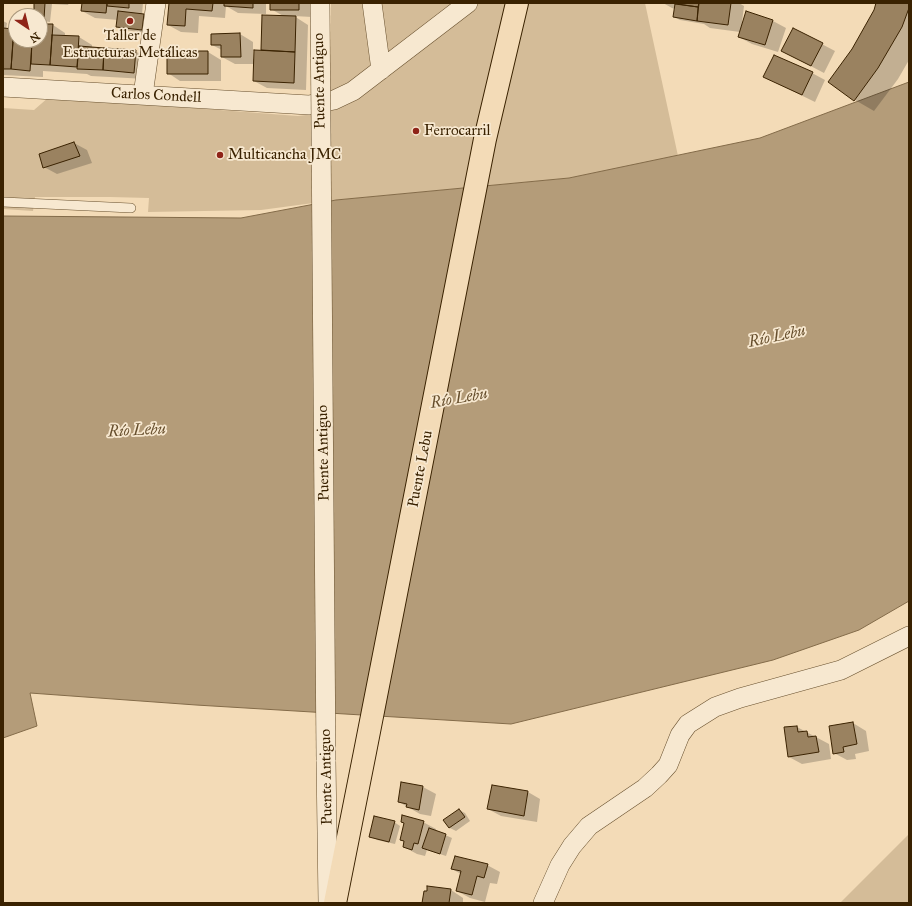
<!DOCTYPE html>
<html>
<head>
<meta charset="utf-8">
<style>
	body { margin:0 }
	#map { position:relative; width:912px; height:906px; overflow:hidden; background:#f3dbb7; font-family:"IM FELL Great Primer",serif }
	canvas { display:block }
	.frame { position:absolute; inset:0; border:4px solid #3a2201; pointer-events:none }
	.north { position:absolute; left:8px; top:8px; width:40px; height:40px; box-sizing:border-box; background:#f7e8d0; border:1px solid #ab997d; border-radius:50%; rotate:145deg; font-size:11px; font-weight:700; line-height:16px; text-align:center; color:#3a2201 }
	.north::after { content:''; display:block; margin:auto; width:14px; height:18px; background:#8f2418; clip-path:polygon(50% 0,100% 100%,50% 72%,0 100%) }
</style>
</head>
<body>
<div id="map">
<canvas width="912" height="906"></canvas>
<div class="frame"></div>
<div class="north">N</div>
</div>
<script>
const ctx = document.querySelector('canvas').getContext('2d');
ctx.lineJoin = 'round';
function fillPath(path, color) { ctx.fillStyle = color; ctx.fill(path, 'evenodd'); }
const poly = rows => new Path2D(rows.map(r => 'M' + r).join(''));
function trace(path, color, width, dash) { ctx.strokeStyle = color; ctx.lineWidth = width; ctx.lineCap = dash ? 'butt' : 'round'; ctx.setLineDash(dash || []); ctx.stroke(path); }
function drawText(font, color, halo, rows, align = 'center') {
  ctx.font = font + ' "IM FELL Great Primer",serif'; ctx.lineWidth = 3.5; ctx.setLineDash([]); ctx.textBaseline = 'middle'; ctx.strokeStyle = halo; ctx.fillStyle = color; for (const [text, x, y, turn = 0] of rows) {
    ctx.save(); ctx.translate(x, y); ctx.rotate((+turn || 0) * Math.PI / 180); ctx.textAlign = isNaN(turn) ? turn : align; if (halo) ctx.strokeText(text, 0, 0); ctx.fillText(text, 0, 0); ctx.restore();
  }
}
fillPath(poly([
	[331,3,645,3,678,156,569,178,336,200,261,210,148,212,149,198,110,197,35,197,33,211,3,209,3,108,34,110,49,97,298,116,330,112],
	[909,834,909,903,840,903]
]), '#d4bc98');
const water = poly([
	[909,82,909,601,859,630,773,660,511,724,196,705,30,693,37,726,3,738,3,216,241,218,336,200,569,178,760,138,909,82]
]);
fillPath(water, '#b49c79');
trace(water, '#836b49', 1);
fillPath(poly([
	[35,3,69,3,68,5,52,4,50,22,43,21,40,20,40,16,37,16],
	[83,3,143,3,142,15,150,19,148,33,124,30,117,26,118,20,95,18,82,11],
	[170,3,266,3,266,14,238,13,226,6,225,18,199,16,198,33,181,32,168,25],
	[271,3,312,3,312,17,294,16,308,25,306,90,267,88,254,81,255,64,235,64,222,57,222,50,212,45,240,34,253,42,253,59,255,59,262,52,263,16,285,17,271,9],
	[663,3,739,3,744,6,742,22,773,21,786,28,778,52,752,44,739,37,740,32,710,28,704,24,680,20,674,17,675,9,672,8],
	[877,3,909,3,909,60,898,79,874,111,855,100,853,50,875,10],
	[3,21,7,23,6,30,16,32,16,40,26,40,26,43,33,43,33,40,40,40,40,25,53,25,65,33,65,36,79,37,92,45,92,48,135,51,148,59,146,79,91,76,87,74,43,71,43,77,3,75],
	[793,29,835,51,824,73,782,51],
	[168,52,208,52,221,60,221,81,180,81,168,73],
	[812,73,825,80,815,102,778,84,765,77],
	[74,143,87,150,92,163,57,174,44,167,40,154],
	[853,723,866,731,869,751,855,754,856,759,847,760,834,753],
	[797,727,829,744,831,759,802,764,789,757],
	[423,787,436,794,431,816,420,814,399,802],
	[528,792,540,799,537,822,501,816,488,809],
	[459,810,465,813,470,821,456,831,450,828,444,820],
	[394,822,400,826,395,844,377,840,371,836],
	[423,822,436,829,436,831,452,838,446,856,427,850,425,856,417,854,404,847,405,842,401,839],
	[487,865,500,872,497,884,490,883,485,902,470,898,457,891,461,874,452,869],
	[451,890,463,898,463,903,423,903]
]), '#0003');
const building = poly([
	[34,3,45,3,44,19,40,19,40,16,36,16,36,12,34,11,34,3],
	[82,3,107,3,106,13,81,11,82,3],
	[107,3,129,3,129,8,107,6,107,3],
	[169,3,213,3,212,11,186,9,185,26,167,25,169,3],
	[224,3,253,3,253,8,224,6,224,3],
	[270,3,299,3,299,10,270,10,270,3],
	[671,3,699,3,698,7,671,3],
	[699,3,731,3,728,25,697,21,699,3],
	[876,3,909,3,909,8,902,27,878,68,854,101,828,82,852,49,874,10,876,3],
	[675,4,698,7,697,21,673,17,675,4],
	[118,11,144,14,142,30,116,27,118,11],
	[746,11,773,20,765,45,738,37,746,11],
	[262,15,296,16,295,52,261,50,262,15],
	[40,24,53,24,50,65,31,64,32,40,40,40,40,24],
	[3,28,14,29,11,69,3,69,3,28],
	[793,28,823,43,811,66,781,51,793,28],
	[240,33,241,57,221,57,221,45,211,45,211,34,240,33],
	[52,35,79,36,77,67,50,65,52,35],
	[13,40,32,42,30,71,11,69,13,40],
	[79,46,104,48,103,70,77,69,79,46],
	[104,48,136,50,134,73,103,70,104,48],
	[254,50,295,52,294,83,253,81,254,50],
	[167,51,208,51,208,74,167,74,167,51],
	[774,55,813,72,802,95,763,77,774,55],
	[74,142,80,156,43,168,39,154,74,142],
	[853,722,857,744,843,747,844,752,833,754,829,726,853,722],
	[797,726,798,732,807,731,808,737,816,736,819,752,788,757,784,727,797,726],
	[401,782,423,786,419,810,406,807,407,804,398,802,401,782],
	[492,785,528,791,524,816,487,809,492,785],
	[459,809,465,817,449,828,443,820,459,809],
	[402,815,424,821,418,844,414,843,412,850,403,847,404,841,400,840,404,823,401,822,402,815],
	[374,816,395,821,389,842,369,837,374,816],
	[429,828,446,834,440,854,422,848,429,828],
	[455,856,488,864,484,878,477,876,472,895,456,891,461,871,451,869,455,856],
	[427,886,451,889,449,903,422,903,424,891,427,891,427,886]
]);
fillPath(building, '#9a8260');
trace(building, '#3a2201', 1);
const lane = poly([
	[3,202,131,208]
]);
const street = poly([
	[372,3,381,70],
	[3,87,309,105,334,100,353,91,468,3],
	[143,95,156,3],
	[326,760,328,903],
	[543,903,560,865,572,846,589,826,645,788,659,775,668,765,680,735,688,724,715,707,740,698,841,670,909,636]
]);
const primary = poly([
	[335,903,365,752,485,139,517,3]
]);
trace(lane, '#68502e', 10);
trace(street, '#68502e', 20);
trace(primary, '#3a2201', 24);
trace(lane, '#f7e8d0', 9);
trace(street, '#f7e8d0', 19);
trace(primary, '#f3dbb7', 22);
const streetBridge = poly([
	[320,3,326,760]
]);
trace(streetBridge, '#68502e', 20, []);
trace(streetBridge, '#f7e8d0', 19);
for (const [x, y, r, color] of [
	[130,21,4,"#8f2418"],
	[416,131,4,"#8f2418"],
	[220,155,4,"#8f2418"]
]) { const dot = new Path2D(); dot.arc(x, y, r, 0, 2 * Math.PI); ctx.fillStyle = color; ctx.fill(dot); trace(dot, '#f7e8d0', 1.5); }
drawText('15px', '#3a2201', '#f7e8d0', [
	["Taller de",130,36,"center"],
	["Estructuras Metálicas",130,53,"center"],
	["Ferrocarril",424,131],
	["Multicancha JMC",228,155]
], 'left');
drawText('15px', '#3a2201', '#f7e8d0', [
	["Puente Antiguo",320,81,-91],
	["Carlos Condell",156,96,3],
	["Puente Antiguo",324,453,-91],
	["Puente Lebu",421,469,-79],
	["Puente Antiguo",327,777,-91]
]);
drawText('italic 16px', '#654d2b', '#f7e8d0', [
	["Río Lebu",777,337,-12],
	["Río Lebu",459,399,-10],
	["Río Lebu",137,431,-3]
]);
</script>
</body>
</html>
